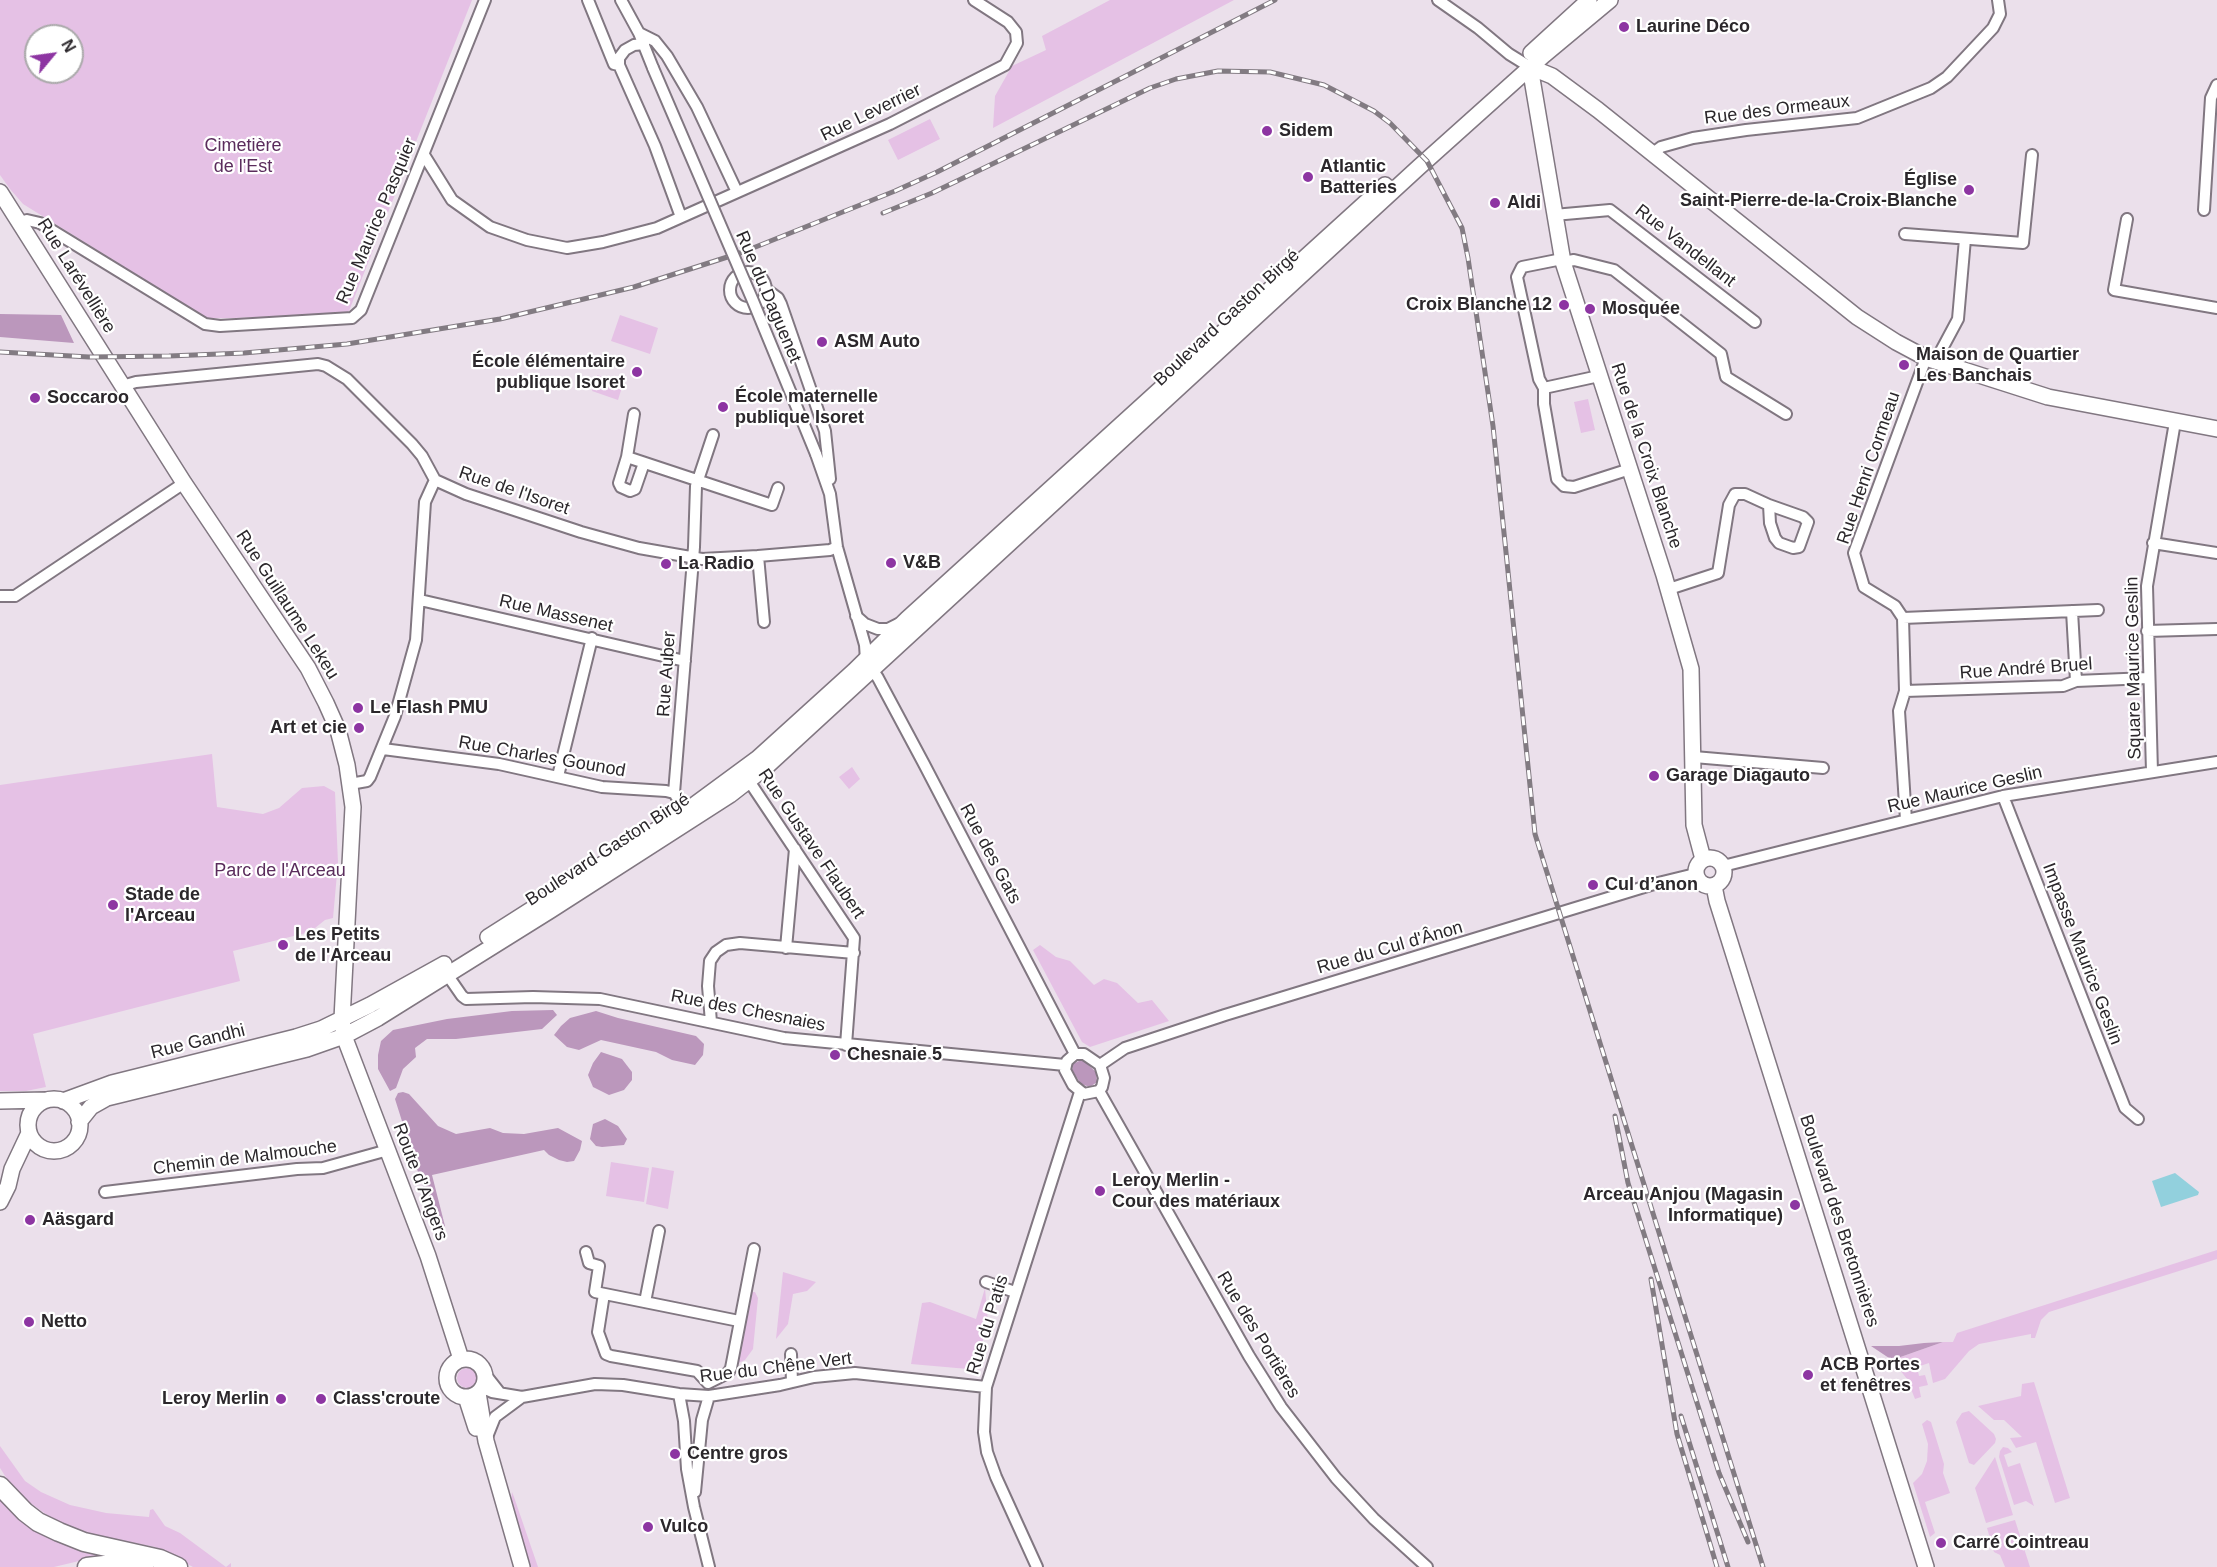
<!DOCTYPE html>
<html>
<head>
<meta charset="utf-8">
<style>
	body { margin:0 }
	#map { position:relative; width:2217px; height:1567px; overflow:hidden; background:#ebe0eb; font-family:Arial,sans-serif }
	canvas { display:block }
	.north { position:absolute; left:24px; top:24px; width:60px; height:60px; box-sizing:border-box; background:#fff; border:2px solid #aaa9aa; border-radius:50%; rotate:61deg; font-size:16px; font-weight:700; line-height:24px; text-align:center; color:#2b272b }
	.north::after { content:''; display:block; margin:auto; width:21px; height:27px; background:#8d35a2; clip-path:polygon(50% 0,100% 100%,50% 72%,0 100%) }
</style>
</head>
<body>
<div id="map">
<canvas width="2217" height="1567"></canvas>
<div class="north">N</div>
</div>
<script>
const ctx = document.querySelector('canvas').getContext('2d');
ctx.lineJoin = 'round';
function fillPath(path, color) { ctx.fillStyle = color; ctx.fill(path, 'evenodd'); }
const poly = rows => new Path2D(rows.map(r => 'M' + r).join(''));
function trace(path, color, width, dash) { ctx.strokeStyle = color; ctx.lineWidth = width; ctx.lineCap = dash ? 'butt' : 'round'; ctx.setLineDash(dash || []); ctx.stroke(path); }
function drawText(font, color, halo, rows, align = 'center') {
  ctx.font = font + ' Arial,sans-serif'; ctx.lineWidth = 4.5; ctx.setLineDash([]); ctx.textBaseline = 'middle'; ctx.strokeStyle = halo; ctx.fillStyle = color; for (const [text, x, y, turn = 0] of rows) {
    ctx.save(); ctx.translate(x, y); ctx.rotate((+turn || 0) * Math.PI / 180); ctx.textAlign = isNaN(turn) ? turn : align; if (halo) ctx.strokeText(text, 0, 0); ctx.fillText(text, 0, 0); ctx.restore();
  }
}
fillPath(poly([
	[0,0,472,0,349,311,344,314,233,318,207,318,23,204,10,189,0,175],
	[36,36,72,36,72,72,36,72],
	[1110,0,1234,0,993,128,995,96,1012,66,1046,50,1042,36],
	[930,119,940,139,898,160,888,140],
	[620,315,658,328,650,354,611,341],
	[597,375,623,384,618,400,592,391],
	[1588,399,1595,430,1581,433,1574,402],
	[212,754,217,807,263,814,279,808,302,788,324,786,335,792,338,863,333,918,325,920,310,932,233,951,240,981,33,1034,46,1087,26,1091,0,1091,0,785],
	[852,767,860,779,849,789,839,777],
	[1040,945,1056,957,1070,961,1094,985,1104,979,1117,983,1138,1003,1152,1000,1169,1021,1090,1047,1082,1042,1033,950],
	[611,1162,649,1168,644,1202,606,1196],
	[652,1167,674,1171,668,1209,646,1204],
	[2217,1250,2217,1259,2049,1312,2041,1320,2035,1338,2031,1338,2031,1334,1979,1344,1969,1351,1945,1379,1933,1383,1929,1363,1917,1367,1919,1376,1925,1375,1928,1385,1919,1387,1921,1397,1915,1399,1907,1379,1892,1360,1943,1342,1953,1342,1957,1333],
	[783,1272,816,1282,807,1291,793,1294,788,1324,776,1339],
	[985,1288,988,1323,978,1357,968,1369,911,1364,922,1303,930,1302,976,1319],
	[752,1292,755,1292,758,1298,753,1349,745,1360,736,1364,749,1295],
	'457 1378a10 10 0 1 1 20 0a10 10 0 1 1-20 0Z',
	[2034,1382,2070,1498,2055,1503,2036,1442,2016,1448,2010,1438,2022,1437,2004,1420,1994,1420,1978,1406,2021,1396,2022,1384],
	[1969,1411,1994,1434,1996,1439,1995,1443,1974,1465,1969,1463,1956,1422,1962,1413],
	[1927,1420,1931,1422,1944,1464,1943,1473,1950,1493,1925,1502,1935,1533,1930,1537,1913,1483,1922,1474,1927,1461,1928,1444,1922,1424],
	[0,1446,25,1481,41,1492,70,1505,106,1513,149,1517,150,1510,153,1509,165,1526,180,1533,226,1567,231,1563,231,1567,193,1567,155,1547,99,1536,69,1527,54,1520,29,1502,9,1482,0,1468],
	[2003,1447,2008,1448,2012,1452,2004,1455,2008,1467,2020,1463,2034,1506,2026,1501,2014,1505,1999,1457,2000,1451],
	[1995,1457,2013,1515,1986,1523,1975,1488],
	[512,1492,514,1497,538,1567,530,1567,511,1504],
	[0,1493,104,1555,54,1567,0,1567],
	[2015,1520,2021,1539,2030,1567,2005,1567,2000,1555,1994,1552,1987,1528]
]), '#e5c1e5');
fillPath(poly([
	[0,314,61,315,74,343,0,337],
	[553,1010,557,1015,542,1029,456,1039,427,1039,415,1048,416,1057,403,1069,396,1088,390,1091,378,1069,378,1055,381,1041,393,1030,447,1019,512,1011],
	[596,1011,618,1018,696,1036,704,1044,703,1055,695,1065,672,1060,656,1052,601,1040,579,1050,567,1047,554,1035,561,1026,570,1018],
	[601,1052,622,1059,632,1072,632,1080,624,1090,609,1095,593,1087,588,1075,593,1063],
	[1081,1060,1084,1061,1096,1072,1097,1082,1090,1087,1081,1084,1072,1070,1073,1064],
	[403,1092,409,1094,438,1126,456,1134,490,1128,503,1133,524,1134,558,1128,582,1141,580,1150,574,1161,567,1162,559,1160,549,1155,544,1150,432,1175,445,1226,441,1229,437,1226,418,1172,395,1099,398,1093],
	[605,1119,618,1126,627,1139,624,1145,602,1147,596,1146,590,1139,593,1124],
	[1943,1342,1892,1360,1871,1346,1899,1346,1924,1343]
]), '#bb97bc');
fillPath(poly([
	[2175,1173,2199,1192,2198,1195,2161,1207,2152,1181]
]), '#92d0dd');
const street = poly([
	[588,0,614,64,619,65],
	[621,0,639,33,653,68],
	[1438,0,1478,28,1509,54,1530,67],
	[639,33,655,41,667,56,697,107,737,192],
	[644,44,634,45,625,50,619,58,619,65,655,146,681,217],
	[1653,153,1661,147,1693,138,1746,130,1857,118,1931,88,1947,77,1993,28,2000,14,1998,0],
	[424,155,452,200,490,227,527,240,567,248,603,242,657,228,890,124,1005,65,1017,43,1016,32,1008,22,974,0],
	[2204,210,2211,98,2217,85],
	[1554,215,1610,210,1755,322],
	[2127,219,2114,290,2217,308],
	[19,223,27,220,40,223,205,324,220,326,352,318,361,310,485,0],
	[1905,234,2023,243,2032,155],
	[1562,259,1522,267,1517,277,1539,379,1544,388,1544,404,1557,479,1564,486,1574,487,1630,469],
	[1563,262,1574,260,1614,270,1721,354,1726,377,1786,414],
	'730 290a18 18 0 1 1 36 0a18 18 0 1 1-36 0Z',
	[767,290,778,298,781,304,825,431,830,479],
	[1935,362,1958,319,1965,239],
	[122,386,136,382,318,364,326,366,347,379,412,444,422,456,435,480,466,494,581,532,639,548,702,559,758,556,830,550,837,547],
	[1544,388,1599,376],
	[816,454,830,494,837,547,865,645,866,660,878,678,924,764,1075,1054],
	[627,457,634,414],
	[644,463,635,489,630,491,621,487,619,483,627,457,772,505,778,488],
	[2153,543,2217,553],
	[758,556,764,622],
	[1669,589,1718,573,1729,505,1735,494,1745,494,1769,505,1770,523,1775,538,1779,543,1793,548,1799,547,1808,522,1803,517,1769,505],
	[0,596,15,596,184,483],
	[420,600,685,661],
	[2072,611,2076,681],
	[856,616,865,624,878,629,888,629,898,624],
	[1903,618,2098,610],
	[2147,631,2217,629],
	[1905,691,2063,686,2076,681,2148,678],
	[383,749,499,764,602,787,666,791,674,793,686,811],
	[1694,757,1823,768],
	[2152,772,2147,586,2175,422],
	[745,775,854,938,846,1045],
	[558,776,592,638],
	[350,784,367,781,370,777,395,716,416,640,425,502,435,480],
	[674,793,694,547,696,486,713,435],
	[2003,796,2125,1108,2138,1119],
	[1906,820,1899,711,1905,691,1903,618,1895,606,1864,587,1854,553,1926,358],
	[1723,866,2003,796,2217,762],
	[786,948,795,849],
	[444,970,462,996,466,999,533,997,600,999,784,1038,1065,1065],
	[711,1022,708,986,710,961,716,952,726,945,740,943,854,953],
	[1075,1054,1084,1054,1100,1065,1104,1078,1102,1087,1099,1091,1084,1094,1073,1085,1065,1070,1067,1061,1075,1054],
	[1100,1065,1125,1048,1225,1015,1654,884,1695,874],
	[1099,1091,1249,1356,1281,1407,1336,1478,1374,1519,1427,1567],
	[105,1192,297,1169,323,1168,388,1150],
	[586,1252,589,1263,599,1266,595,1292,739,1321],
	[986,1282,1015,1292],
	[604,1294,598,1332,606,1354,611,1356,697,1371,708,1383,728,1373,731,1368,754,1249],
	[645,1302,659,1231],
	[791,1354,792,1382],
	[485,1374,500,1393],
	[483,1388,492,1392,522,1397,595,1384,623,1385,679,1394,709,1396,780,1385,814,1377,855,1373,986,1387],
	[679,1394,684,1421,687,1469,694,1507,709,1567],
	[487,1437,495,1417,522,1397],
	[695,1492,702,1420,709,1396],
	[1037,1567,996,1477,987,1452,984,1432,986,1387,1080,1092]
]);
const secondary = poly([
	[1531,53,1589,0],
	[1530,67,1563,262,1664,575,1691,669,1694,825,1703,859],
	[1530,67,1552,76,1598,110,1857,317,1896,342,1926,358,2048,397,2217,429],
	[0,192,184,483,308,668,326,703,338,730,347,765,353,807,342,1019,344,1036,428,1256,461,1359],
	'1696 872a14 14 0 1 1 28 0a14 14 0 1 1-28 0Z',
	[1714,886,1717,901,1926,1567],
	[488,937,686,811,758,758,854,671,907,619,1385,185],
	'28 1125a26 26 0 1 1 52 0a26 26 0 1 1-52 0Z',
	[0,1101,46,1100],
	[63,1101,112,1083,296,1037,321,1029,370,1005,444,964],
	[79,1122,91,1107,107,1098,307,1049,344,1036,378,1018,551,910,730,795,766,767,1419,167,1544,55,1610,0],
	[0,1202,8,1186,12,1169,29,1133],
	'447 1378a19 19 0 1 1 38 0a19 19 0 1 1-38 0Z',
	[478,1393,486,1441,522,1567],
	[466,1397,476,1428]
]);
const highway = poly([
	[0,1486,25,1512,38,1522,59,1532,84,1542,160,1559,178,1567],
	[87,1567,122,1563,145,1563]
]);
trace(street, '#817781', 14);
trace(secondary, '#817781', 18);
trace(highway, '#817781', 21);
trace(street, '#fff', 10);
trace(secondary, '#fff', 15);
trace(highway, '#fff', 18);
const rail = poly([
	[883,213,932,193,1150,88,1176,79,1218,71,1270,72,1324,85,1374,111,1390,123,1427,161,1462,228,1468,258,1493,426,1535,834,1763,1567],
	[0,352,89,357,169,356,244,353,347,344,500,319,634,287,743,252,895,191,937,172,1275,0],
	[1615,1116,1628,1183,1719,1473,1748,1542],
	[1651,1279,1677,1434,1717,1567],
	[1681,1416,1728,1567]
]);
trace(rail, '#827b82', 5);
trace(rail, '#fff', 3, [9]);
const streetBridge = poly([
	[653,68,753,301,816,454]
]);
trace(streetBridge, '#817781', 14, []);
trace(streetBridge, '#fff', 10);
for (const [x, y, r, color] of [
	[1624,27,6,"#8d35a2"],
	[1267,131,6,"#8d35a2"],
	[1308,177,6,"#8d35a2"],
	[1969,190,6,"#8d35a2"],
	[1495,203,6,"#8d35a2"],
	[1564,305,6,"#8d35a2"],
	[1590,309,6,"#8d35a2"],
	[822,342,6,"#8d35a2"],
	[1904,365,6,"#8d35a2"],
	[637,372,6,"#8d35a2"],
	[35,398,6,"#8d35a2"],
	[723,407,6,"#8d35a2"],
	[891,563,6,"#8d35a2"],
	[666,564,6,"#8d35a2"],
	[358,708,6,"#8d35a2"],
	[359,728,6,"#8d35a2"],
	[1654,776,6,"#8d35a2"],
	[1593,885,6,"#8d35a2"],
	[113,905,6,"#8d35a2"],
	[283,945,6,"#8d35a2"],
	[835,1055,6,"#8d35a2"],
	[1100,1191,6,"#8d35a2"],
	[1795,1205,6,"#8d35a2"],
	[30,1220,6,"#8d35a2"],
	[29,1322,6,"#8d35a2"],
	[1808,1375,6,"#8d35a2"],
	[281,1399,6,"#8d35a2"],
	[321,1399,6,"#8d35a2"],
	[675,1454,6,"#8d35a2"],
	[648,1527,6,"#8d35a2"],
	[1941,1543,6,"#8d35a2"]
]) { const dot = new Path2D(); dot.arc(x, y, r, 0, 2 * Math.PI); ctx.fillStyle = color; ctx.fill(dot); trace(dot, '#fff', 2); }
drawText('bold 18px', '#2b272b', '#fff', [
	["Laurine Déco",1636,27],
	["Sidem",1279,131],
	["Atlantic",1320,167],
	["Batteries",1320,188],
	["Église",1957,180,"right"],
	["Saint-Pierre-de-la-Croix-Blanche",1957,201,"right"],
	["Aldi",1507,203],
	["Croix Blanche 12",1552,305,"right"],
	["Mosquée",1602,309],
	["ASM Auto",834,342],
	["Maison de Quartier",1916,355],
	["Les Banchais",1916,376],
	["École élémentaire",625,362,"right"],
	["publique Isoret",625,383,"right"],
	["École maternelle",735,397],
	["publique Isoret",735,418],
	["Soccaroo",47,398],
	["V&B",903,563],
	["La Radio",678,564],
	["Le Flash PMU",370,708],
	["Art et cie",347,728,"right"],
	["Garage Diagauto",1666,776],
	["Cul d’anon",1605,885],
	["Stade de",125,895],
	["l'Arceau",125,916],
	["Les Petits",295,935],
	["de l'Arceau",295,956],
	["Chesnaie 5",847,1055],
	["Leroy Merlin -",1112,1181],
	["Cour des matériaux",1112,1202],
	["Arceau Anjou (Magasin",1783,1195,"right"],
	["Informatique)",1783,1216,"right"],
	["Aäsgard",42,1220],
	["Netto",41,1322],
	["ACB Portes",1820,1365],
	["et fenêtres",1820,1386],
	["Leroy Merlin",269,1399,"right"],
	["Class'croute",333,1399],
	["Centre gros",687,1454],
	["Vulco",660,1527],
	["Carré Cointreau",1953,1543]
], 'left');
drawText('18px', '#2b272b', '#fff', [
	["Rue des Ormeaux",1777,110,-7],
	["Rue Leverrier",871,113,-26],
	["Rue Maurice Pasquier",377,221,-67],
	["Rue Vandellant",1685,246,38],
	["Rue Larévellière",76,276,58],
	["Rue du Daguenet",768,297,67],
	["Boulevard Gaston Birgé",1227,318,-43],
	["Rue de la Croix Blanche",1646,456,72],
	["Rue Henri Cormeau",1869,468,-71],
	["Rue de l'Isoret",514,491,19],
	["Rue Guillaume Lekeu",287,605,57],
	["Rue Massenet",556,614,13],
	["Square Maurice Geslin",2134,668,-91],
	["Rue André Bruel",2026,669,-4],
	["Rue Auber",667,674,-86],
	["Rue Charles Gounod",542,757,10],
	["Rue Maurice Geslin",1965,790,-13],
	["Rue Gustave Flaubert",811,844,56],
	["Boulevard Gaston Birgé",608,850,-33],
	["Rue des Gats",990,854,62],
	["Rue du Cul d'Ânon",1390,948,-16],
	["Impasse Maurice Geslin",2082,954,69],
	["Rue des Chesnaies",748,1011,11],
	["Rue Gandhi",198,1042,-14],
	["Chemin de Malmouche",245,1158,-7],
	["Route d’Angers",420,1182,69],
	["Boulevard des Bretonnières",1839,1221,72],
	["Rue du Patis",988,1325,-73],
	["Rue des Portières",1258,1335,59],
	["Rue du Chêne Vert",776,1368,-7]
]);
drawText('18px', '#5a2c5c', '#fff', [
	["Cimetière",243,146],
	["de l'Est",243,167],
	["Parc de l'Arceau",280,871]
]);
</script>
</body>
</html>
